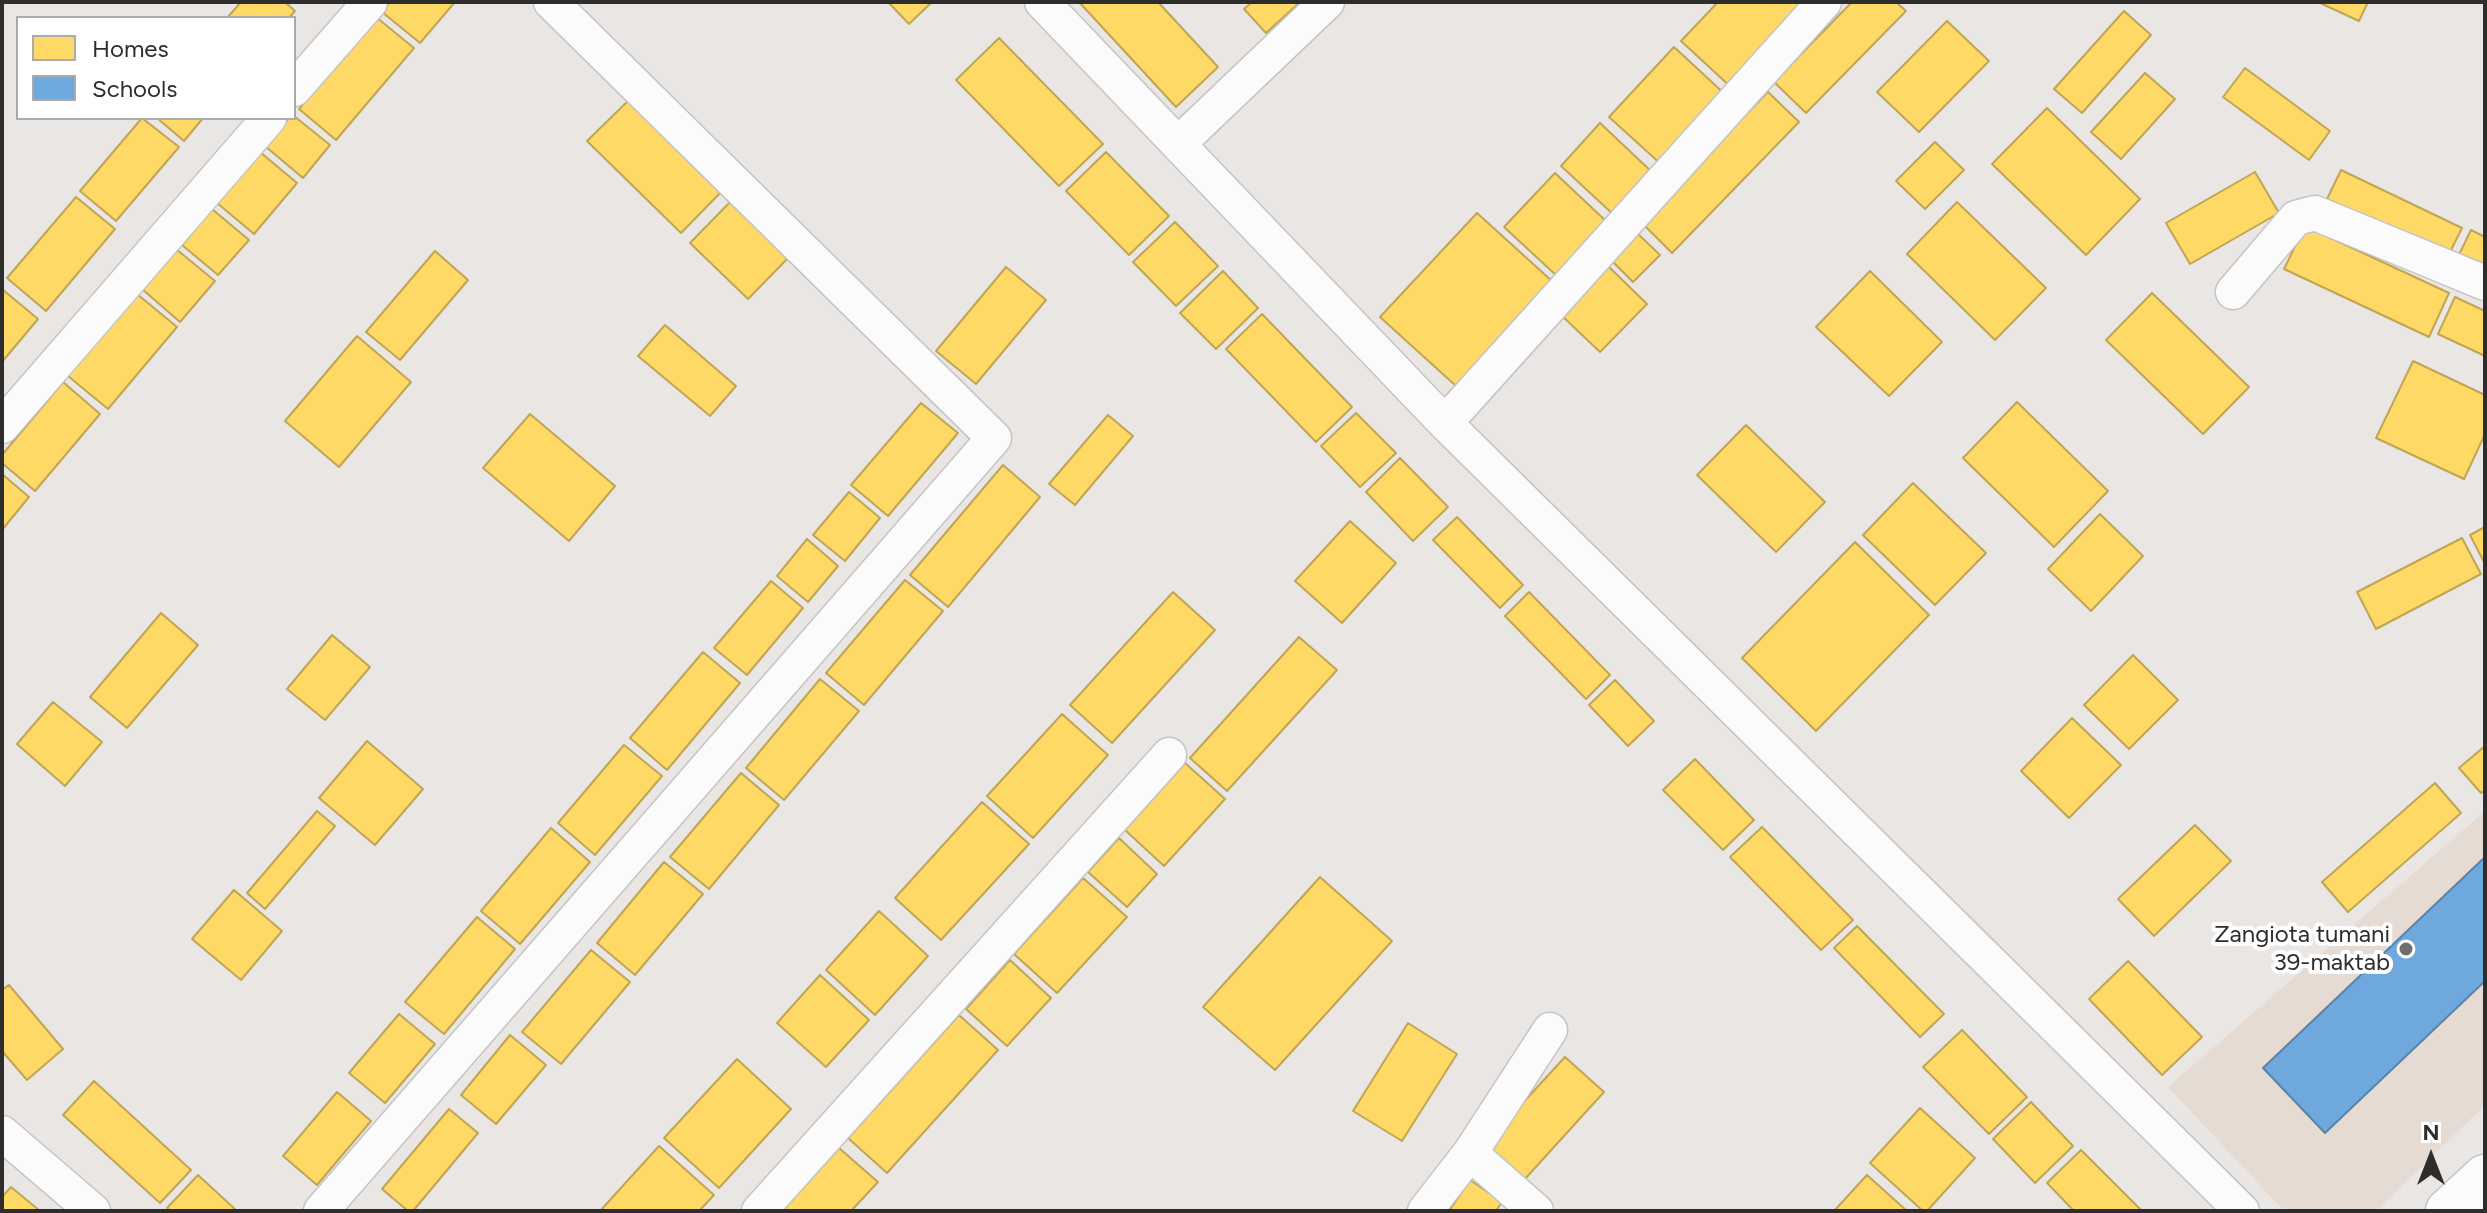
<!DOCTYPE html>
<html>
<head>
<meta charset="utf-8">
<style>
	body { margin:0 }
	#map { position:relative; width:2487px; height:1213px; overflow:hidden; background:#eae6e4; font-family:Figtree,sans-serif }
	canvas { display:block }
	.frame { position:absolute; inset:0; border:4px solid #2d2d2d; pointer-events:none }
	.legend { position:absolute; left:16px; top:16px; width:280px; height:104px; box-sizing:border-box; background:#fff; border:2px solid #ababab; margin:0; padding:10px 14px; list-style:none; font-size:24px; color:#2d2d2d }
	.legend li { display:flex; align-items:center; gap:16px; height:40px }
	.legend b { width:40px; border:2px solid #ababab }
	.north { position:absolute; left:2391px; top:1117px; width:80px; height:80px; -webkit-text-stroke:6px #fff; paint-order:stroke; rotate:0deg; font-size:22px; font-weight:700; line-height:32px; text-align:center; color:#2d2d2d }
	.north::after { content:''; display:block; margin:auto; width:28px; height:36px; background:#2d2d2d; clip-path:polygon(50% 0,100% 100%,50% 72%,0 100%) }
</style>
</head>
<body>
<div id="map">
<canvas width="2487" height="1213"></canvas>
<div class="frame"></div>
<ul class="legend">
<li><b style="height:22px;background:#ffd966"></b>Homes</li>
<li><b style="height:22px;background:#6fa8dc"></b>Schools</li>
</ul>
<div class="north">N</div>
</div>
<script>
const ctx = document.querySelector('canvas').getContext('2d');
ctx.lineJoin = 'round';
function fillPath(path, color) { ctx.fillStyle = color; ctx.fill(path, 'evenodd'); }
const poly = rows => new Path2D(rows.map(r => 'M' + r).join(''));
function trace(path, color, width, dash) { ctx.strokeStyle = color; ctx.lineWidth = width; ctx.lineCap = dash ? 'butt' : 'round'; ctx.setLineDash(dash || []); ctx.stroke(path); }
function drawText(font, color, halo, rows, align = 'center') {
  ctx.font = font + ' Figtree,sans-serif'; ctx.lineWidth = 8; ctx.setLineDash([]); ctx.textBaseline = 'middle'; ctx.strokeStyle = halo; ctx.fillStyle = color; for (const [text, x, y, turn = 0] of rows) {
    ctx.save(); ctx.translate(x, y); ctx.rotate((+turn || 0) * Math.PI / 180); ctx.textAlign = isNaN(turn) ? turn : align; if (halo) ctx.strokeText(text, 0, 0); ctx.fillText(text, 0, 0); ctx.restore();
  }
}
fillPath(poly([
	[2485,811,2485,1105,2376,1211,2284,1211,2168,1087]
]), '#e5dbd2');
const homes = poly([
	[241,2,285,2,295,11,289,18,227,18,241,2],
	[390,2,455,2,420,43,382,12,390,2],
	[888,2,932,2,909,24,888,2],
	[1079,2,1158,2,1218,67,1176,107,1079,2],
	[1252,2,1300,2,1266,33,1244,9,1252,2],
	[1718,2,1808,2,1733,89,1681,41,1718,2],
	[1852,2,1896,2,1906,11,1806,113,1774,82,1852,2],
	[2318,2,2368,2,2359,21,2318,2],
	[2124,11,2151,35,2082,113,2054,89,2124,11],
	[376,17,414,48,336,140,299,109,376,17],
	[1947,21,1989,61,1919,132,1877,92,1947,21],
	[999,38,1103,144,1059,186,956,80,999,38],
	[1674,47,1728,97,1663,166,1609,117,1674,47],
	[2245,68,2330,131,2309,160,2223,97,2245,68],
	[2145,73,2175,99,2121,159,2091,132,2145,73],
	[1768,92,1799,122,1672,253,1641,222,1768,92],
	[632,97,725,188,681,233,587,141,632,97],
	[2047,108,2140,199,2086,255,1992,164,2047,108],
	[294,116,330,145,303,178,265,146,289,118,294,118,294,116],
	[142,118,179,147,116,221,80,191,142,118],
	[157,118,203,118,184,141,157,118],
	[1600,123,1654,174,1615,216,1561,166,1600,123],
	[1935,142,1964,170,1925,209,1896,181,1935,142],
	[260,152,297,183,254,234,217,203,260,152],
	[1106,152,1169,216,1129,255,1066,191,1106,152],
	[2341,170,2462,228,2448,256,2327,199,2341,170],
	[2255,172,2279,213,2190,264,2166,223,2255,172],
	[1555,173,1608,223,1558,277,1504,227,1555,173],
	[76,197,115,229,46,311,7,278,76,197],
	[735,197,792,254,748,299,690,243,735,197],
	[1957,202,2046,288,1995,340,1907,254,1957,202],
	[212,209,249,240,218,275,182,245,212,209],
	[1477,213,1553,282,1456,386,1380,317,1477,213],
	[1175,222,1218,266,1176,306,1133,262,1175,222],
	[2305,226,2449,293,2429,337,2284,269,2305,226],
	[2471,230,2485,237,2485,275,2456,261,2471,230],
	[1635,231,1660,255,1633,282,1609,258,1635,231],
	[176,249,215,281,180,322,142,289,176,249],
	[435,251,468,280,400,360,366,332,435,251],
	[1607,265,1647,304,1600,352,1560,314,1607,265],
	[1006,267,1046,300,976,384,936,351,1006,267],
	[1223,271,1258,308,1216,349,1180,313,1223,271],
	[1870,271,1942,342,1889,396,1816,327,1870,271],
	[2,289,38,319,2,362,2,289],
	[2152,293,2249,387,2203,434,2106,340,2152,293],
	[137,294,177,327,108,409,68,376,137,294],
	[2455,297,2485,311,2485,356,2438,334,2455,297],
	[1262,314,1352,407,1316,442,1226,349,1262,314],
	[665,325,736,386,710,416,638,356,665,325],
	[357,336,411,382,339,467,285,421,357,336],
	[2413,361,2485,395,2485,434,2464,479,2376,438,2413,361],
	[63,382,100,414,35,491,2,463,2,455,63,382],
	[2017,402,2108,491,2054,547,1963,458,2017,402],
	[921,403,958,433,888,516,851,485,921,403],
	[1356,413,1396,453,1360,487,1321,446,1356,413],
	[530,414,615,486,569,541,483,468,530,414],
	[1108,415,1133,436,1075,505,1049,484,1108,415],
	[1746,425,1825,502,1776,552,1697,475,1746,425],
	[1400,458,1448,507,1413,541,1366,492,1400,458],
	[1003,465,1040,497,948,607,910,575,1003,465],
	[2,474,29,497,2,530,2,474],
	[1913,483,1986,553,1935,605,1863,535,1913,483],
	[849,492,880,518,845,561,813,535,849,492],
	[2100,514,2143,556,2091,611,2048,569,2100,514],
	[1457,517,1523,585,1500,608,1433,540,1457,517],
	[1350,521,1396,563,1342,623,1295,581,1350,521],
	[2485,527,2485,564,2470,535,2485,527],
	[2462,538,2481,574,2376,629,2357,592,2462,538],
	[807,539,838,566,808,602,777,576,807,539],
	[1855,542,1929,615,1816,731,1742,658,1855,542],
	[905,580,943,611,864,705,826,673,905,580],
	[771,581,803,608,747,675,714,648,771,581],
	[1173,592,1215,630,1112,743,1070,705,1173,592],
	[1529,592,1610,675,1586,699,1505,616,1529,592],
	[161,613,198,645,127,728,90,697,161,613],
	[332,635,370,667,325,720,287,689,332,635],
	[1299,637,1337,670,1227,791,1190,758,1299,637],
	[703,652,740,683,667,770,630,738,703,652],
	[2133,655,2178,700,2129,749,2084,705,2133,655],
	[820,679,859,711,784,800,746,768,820,679],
	[1615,680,1654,721,1628,746,1589,705,1615,680],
	[53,702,102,742,65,786,17,744,53,702],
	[1062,714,1108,755,1033,838,987,796,1062,714],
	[2072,718,2121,765,2069,818,2021,771,2072,718],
	[367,741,423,789,375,845,319,798,367,741],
	[624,745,662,776,595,855,558,823,624,745],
	[2485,746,2485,790,2481,793,2459,768,2485,746],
	[1695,759,1754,820,1723,850,1663,790,1695,759],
	[1185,763,1225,799,1164,866,1125,830,1185,763],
	[741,773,779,805,709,889,670,857,741,773],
	[2435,783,2461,813,2348,912,2322,882,2435,783],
	[982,802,1029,844,941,940,895,898,982,802],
	[317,811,335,826,265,909,247,893,317,811],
	[2195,825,2231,861,2154,936,2118,899,2195,825],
	[1762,827,1853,920,1821,950,1730,857,1762,827],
	[551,828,590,862,520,944,481,911,551,828],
	[1119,838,1157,874,1127,907,1088,872,1119,838],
	[664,862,703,894,635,975,597,943,664,862],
	[1320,877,1392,941,1275,1070,1203,1007,1320,877],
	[1083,878,1127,917,1057,993,1014,954,1083,878],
	[234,890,282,931,241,980,192,939,234,890],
	[879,911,928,956,875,1015,826,970,879,911],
	[477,917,515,949,444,1034,405,1002,477,917],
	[1857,926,1944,1014,1920,1037,1834,948,1857,926],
	[591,950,630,982,561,1064,522,1032,591,950],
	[1010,960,1051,998,1007,1046,966,1009,1010,960],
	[2128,961,2202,1037,2162,1075,2089,999,2128,961],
	[820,975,869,1020,826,1067,777,1023,820,975],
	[9,985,63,1049,27,1080,2,1051,2,990,9,985],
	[399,1014,435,1044,385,1103,349,1073,399,1014],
	[959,1015,998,1050,887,1173,848,1138,959,1015],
	[1408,1023,1457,1054,1402,1141,1353,1111,1408,1023],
	[1962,1030,2027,1097,1989,1134,1923,1067,1962,1030],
	[510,1035,546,1065,496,1124,461,1095,510,1035],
	[1565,1057,1604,1092,1524,1180,1485,1144,1565,1057],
	[737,1059,791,1109,719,1188,664,1138,737,1059],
	[94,1081,191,1170,160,1203,63,1115,94,1081],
	[337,1092,371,1121,317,1185,283,1156,337,1092],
	[2031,1102,2073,1146,2035,1183,1993,1139,2031,1102],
	[1920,1108,1975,1158,1927,1211,1923,1211,1870,1163,1920,1108],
	[449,1109,478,1133,413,1211,408,1211,382,1189,449,1109],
	[659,1146,714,1195,699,1211,600,1211,659,1146],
	[839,1148,878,1182,851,1211,782,1211,839,1148],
	[2081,1150,2142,1211,2074,1211,2047,1183,2081,1150],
	[198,1175,237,1211,170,1211,167,1208,198,1175],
	[1867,1175,1907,1211,1834,1211,1867,1175],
	[1470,1180,1502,1202,1496,1211,1449,1211,1470,1180],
	[11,1187,40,1211,2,1211,2,1197,11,1187]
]);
fillPath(homes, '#ffd966');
trace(homes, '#c0a555', 2);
const schools = poly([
	[2485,857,2485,981,2325,1133,2263,1068,2485,857]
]);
fillPath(schools, '#6fa8dc');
trace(schools, '#5b83a8', 2);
const street = poly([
	[1042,2,1445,423,2242,1211],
	[294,89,370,2],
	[1178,144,1327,2],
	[2233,292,2296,218,2315,213,2485,283],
	[1445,423,1824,2],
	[2,426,269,118],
	[2,1133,93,1211],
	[1470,1153,1550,1030],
	[321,1211,994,438,551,2],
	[759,1211,1169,755],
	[1425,1211,1470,1153,1536,1211]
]);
const secondary = poly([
	[2448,1211,2485,1177]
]);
trace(street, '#c5c4c4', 37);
trace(secondary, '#c5c4c4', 47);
trace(street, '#fcfbfb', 34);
trace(secondary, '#fcfbfb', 44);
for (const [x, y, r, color] of [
	[2406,949,8,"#6f6e6d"]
]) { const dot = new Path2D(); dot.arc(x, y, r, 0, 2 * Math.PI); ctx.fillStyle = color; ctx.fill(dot); trace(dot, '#fff', 3); }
drawText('24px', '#2d2d2d', '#fff', [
	["Zangiota tumani",2390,935],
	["39-maktab",2390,963]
], 'right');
</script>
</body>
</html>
